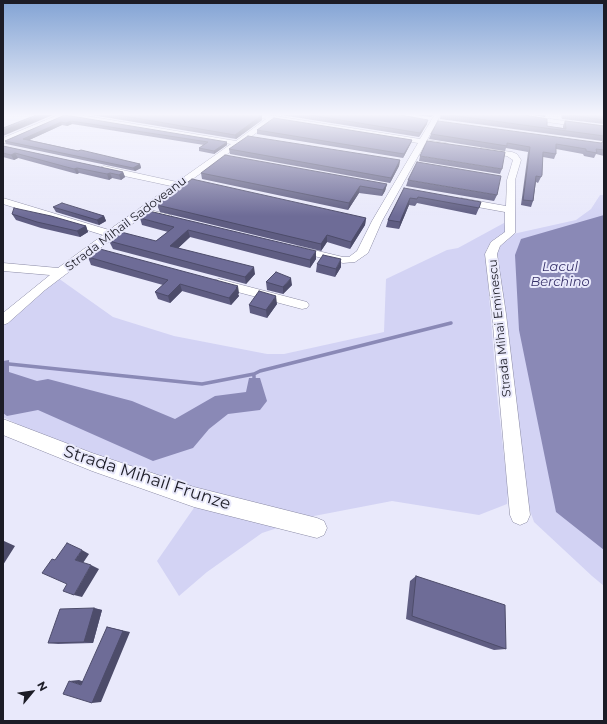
<!DOCTYPE html>
<html>
<head>
<meta charset="utf-8">
<style>
	body { margin:0 }
	#map { position:relative; width:607px; height:724px; overflow:hidden; background:#e9e9fb; font-family:Montserrat,sans-serif }
	canvas { display:block }
	.frame { position:absolute; inset:0; border:4px solid #1c1c26; pointer-events:none }
	.north { position:absolute; left:12px; top:672px; width:40px; height:40px; -webkit-text-stroke:3px #e9e9fb; paint-order:stroke; rotate:61deg; font-size:11px; font-weight:700; line-height:16px; text-align:center; color:#1c1c26 }
	.north::after { content:''; display:block; margin:auto; width:14px; height:18px; background:#1c1c26; clip-path:polygon(50% 0,100% 100%,50% 72%,0 100%) }
</style>
</head>
<body>
<div id="map">
<canvas width="607" height="724"></canvas>
<div class="frame"></div>
<div class="north">N</div>
</div>
<script>
const ctx = document.querySelector('canvas').getContext('2d');
ctx.lineJoin = 'round';
function fillPath(path, color) { ctx.fillStyle = color; ctx.fill(path, 'evenodd'); }
const poly = rows => new Path2D(rows.map(r => 'M' + r).join(''));
function trace(path, color, width, dash) { ctx.strokeStyle = color; ctx.lineWidth = width; ctx.lineCap = dash ? 'butt' : 'round'; ctx.setLineDash(dash || []); ctx.stroke(path); }
function drawText(font, color, halo, rows, align = 'center') {
  ctx.font = font + ' Montserrat,sans-serif'; ctx.lineWidth = 4; ctx.setLineDash([]); ctx.textBaseline = 'middle'; ctx.strokeStyle = halo; ctx.fillStyle = color; for (const [text, x, y, turn = 0] of rows) {
    ctx.save(); ctx.translate(x, y); ctx.rotate((+turn || 0) * Math.PI / 180); ctx.textAlign = isNaN(turn) ? turn : align; if (halo) ctx.strokeText(text, 0, 0); ctx.fillText(text, 0, 0); ctx.restore();
  }
}
fillPath(poly([
	[600,195,604,195,604,586,592,576,534,522,527,502,496,255,500,245,513,234,576,220,591,209],
	[504,223,506,232,491,243,486,250,486,259,497,394,508,492,507,504,479,515,392,501,314,516,262,533,207,572,179,596,157,561,205,492,124,468,25,428,3,417,3,325,58,278,113,317,174,336,267,354,284,354,384,332,386,279,447,250,458,248]
]), '#d3d3f4');
fillPath(poly([
	[604,215,604,550,556,512,519,330,515,255,521,239],
	[9,360,9,372,37,381,48,379,132,401,175,419,215,396,246,392,249,378,260,378,267,401,260,410,228,414,209,429,193,448,153,461,38,410,7,416,3,413,3,361]
]), '#8a89b6');
trace(poly([
	[9,364,202,384,254,374],
	[254,378,254,374,260,371,451,323]
]), '#8a89b6', 3.5);
const minor = poly([
	[64,114,75,114,236,141,266,119,245,114,263,114,420,139,435,114,441,114,427,140,446,143,450,145,446,147,425,144,382,221,368,253,355,262,343,263,293,251,291,249,297,246,343,257,349,257,357,251,372,221,418,143,274,120,150,210,171,215,172,217,171,219,167,220,144,215,45,290,8,323,3,325,3,313,50,275,3,271,3,263,58,268,103,235,3,204,3,198,109,230,171,186,101,171,100,169,101,167,104,166,177,182,231,144,67,117,64,114],
	[490,114,512,114,604,126,604,130,490,114],
	[481,148,512,152,517,154,521,160,515,180,515,233,500,246,497,254,506,314,530,515,527,522,520,525,513,522,510,515,492,314,485,254,491,242,505,232,505,212,461,204,456,201,461,198,506,206,507,180,513,160,507,156,481,152,481,148],
	[219,279,307,302,309,305,307,308,302,309,215,286,213,283,215,280,219,279],
	[3,419,92,453,194,487,317,518,324,521,327,528,324,535,317,538,194,507,92,471,3,435,3,419]
]);
const major = poly([
	[60,114,72,114,3,144,3,138,60,114]
]);
trace(minor, '#8a8aa5', 1);
trace(major, '#8a8aa5', 1);
fillPath(minor, '#fff');
fillPath(major, '#fff');
fillPath(poly([
	[86,114,259,114,262,115,262,120,236,139],
	[275,114,395,114,427,124,419,137],
	[408,114,434,114,431,117],
	[441,114,563,128,563,126,565,121,604,126,604,156,596,154,594,158,584,156,583,154,556,149,556,154,554,159,543,157,541,177,538,183,536,182,533,201,531,207,521,205,528,152,506,148,505,151,429,139,431,134,601,143,602,142,602,141,440,119],
	[527,114,546,114,545,117],
	[561,114,604,114,604,124,562,119],
	[65,115,227,145,214,154,199,151,199,148,204,145,72,124,67,126,62,125,29,140,140,164,141,168,135,171,6,144,5,141],
	[257,130,412,140,411,143,403,158,257,134],
	[3,146,123,172,125,177,121,180,112,178,109,180,79,173,77,174,18,158,14,160,3,157],
	[229,149,400,160,399,166,390,183,230,154],
	[420,156,502,169,500,174,419,161],
	[201,173,387,184,385,191,382,196,359,193,348,210,202,179],
	[408,180,497,195,494,201,406,186],
	[404,188,479,208,476,215,417,203,415,206,409,205,399,229,386,227,388,220],
	[157,205,366,218,365,225,350,249,327,242,321,251,160,212],
	[53,207,104,216,106,221,99,225,56,212],
	[12,214,86,226,88,232,80,237,41,228,16,220],
	[140,218,316,259,310,268,190,237,178,248,255,274,246,284,113,249,109,241,156,241,168,232,142,225],
	[88,257,239,293,238,294,239,296,231,305,182,291,170,303,158,299,155,292,163,285,91,265],
	[317,264,341,267,335,277,316,272],
	[266,282,292,285,283,294,267,290],
	[277,304,267,318,250,313,249,305],
	[416,576,506,649,494,650,406,619,410,581],
	[94,608,102,610,93,643,58,644,48,643]
]), '#5f5d82');
fillPath(poly([
	[43,114,55,114,3,136,3,130],
	[262,115,262,120,236,139,235,135],
	[428,120,427,124,419,137,420,133],
	[71,121,72,124,67,126,66,123],
	[61,122,62,125,25,142,23,139],
	[412,140,411,143,403,158,404,154],
	[227,142,227,145,214,154,214,151],
	[15,153,18,158,14,160,11,155],
	[400,160,399,166,390,183,391,178],
	[140,164,141,168,135,171,133,168],
	[77,168,79,173,77,174,74,169],
	[123,172,125,177,121,180,119,175],
	[110,173,112,178,109,180,107,174],
	[387,184,385,191,382,196,383,190],
	[360,186,359,193,348,210,349,203],
	[410,198,409,205,399,229,400,222],
	[104,216,106,221,99,225,97,220],
	[366,218,365,225,350,249,351,242],
	[86,226,88,232,80,237,77,231],
	[188,230,190,237,172,254,170,246],
	[327,235,327,242,321,251,321,244],
	[316,251,316,259,310,268,310,260],
	[341,259,341,267,335,277,336,269],
	[254,267,255,274,246,284,245,277],
	[291,278,292,285,283,294,283,287],
	[180,284,182,291,170,303,168,296],
	[238,286,239,293,238,294,239,296,231,305,229,298],
	[276,296,277,304,267,318,266,310],
	[4,541,15,546,3,565,3,544],
	[82,550,89,554,83,563,75,560],
	[91,565,99,569,82,597,74,595],
	[94,608,102,610,93,643,84,642],
	[107,627,130,632,101,702,92,703],
	[79,680,90,684,81,685,69,681]
]), '#4d4c6a');
const building = poly([
	[39,114,43,114,3,130,3,128,39,114],
	[112,114,259,114,262,115,235,135,112,114],
	[304,114,395,114,428,120,420,133,304,114],
	[442,114,518,114,547,119,547,126,566,129,565,121,604,126,604,136,442,114],
	[564,114,604,114,604,120,564,114],
	[65,115,227,142,214,151,199,148,208,142,71,121,66,123,61,122,23,139,78,151,81,150,140,164,133,168,5,141,65,115],
	[274,118,412,140,404,154,257,130,274,118],
	[438,121,601,143,604,142,604,150,596,149,597,153,586,151,586,149,556,144,556,154,543,152,542,175,541,177,536,176,533,201,523,200,530,147,507,143,507,146,431,134,438,121],
	[248,136,400,160,391,178,229,149,248,136],
	[427,141,505,152,502,169,420,156,427,141],
	[3,146,123,172,119,175,110,173,107,174,77,168,74,169,15,153,11,155,3,153,3,146],
	[225,155,387,184,383,190,360,186,349,203,201,173,225,155],
	[417,162,501,176,497,195,408,180,417,162],
	[192,179,366,218,351,242,327,235,321,244,157,205,192,179],
	[404,188,481,202,479,208,418,197,417,199,410,198,400,222,388,220,404,188],
	[62,203,104,216,97,220,53,207,62,203],
	[14,208,51,216,86,226,77,231,37,222,12,214,14,208],
	[149,211,316,251,310,260,188,230,170,246,254,267,245,277,109,241,121,232,156,241,174,227,140,218,149,211],
	[100,249,238,286,236,288,237,288,229,298,180,284,168,296,155,292,168,280,88,257,100,249],
	[323,255,341,259,336,269,317,264,323,255],
	[276,272,291,278,283,287,266,282,276,272],
	[259,291,276,296,266,310,249,305,259,291],
	[67,543,82,550,75,560,91,565,74,595,63,591,67,584,42,573,52,559,55,560,67,543],
	[416,576,505,605,506,649,412,616,416,576],
	[94,608,84,642,48,643,60,609,94,608],
	[107,627,123,631,92,703,63,694,69,681,81,685,107,627]
]);
fillPath(building, '#6e6c97');
trace(building, '#4d4c6a', 1);
const sky = ctx.createLinearGradient(0, 0, 0, 216);
sky.addColorStop(0, '#82a3d4');
sky.addColorStop(0.53, '#f5f5fd');
sky.addColorStop(1, '#f5f5fd00');
ctx.fillStyle = sky;
ctx.fillRect(0, 0, 607, 216);
drawText('12px', '#1c1c26', '#e9e9fb', [
	["Strada Mihail Sadoveanu",126,224,-37],
	["Strada Mihai Eminescu",500,328,-96]
]);
drawText('italic 13px', '#38326b', '#e9e9fb', [
	["Lacul",560,267],
	["Berchino",560,282]
]);
drawText('17px', '#1c1c26', '#e9e9fb', [
	["Strada Mihail Frunze",147,478,18]
]);
</script>
</body>
</html>
